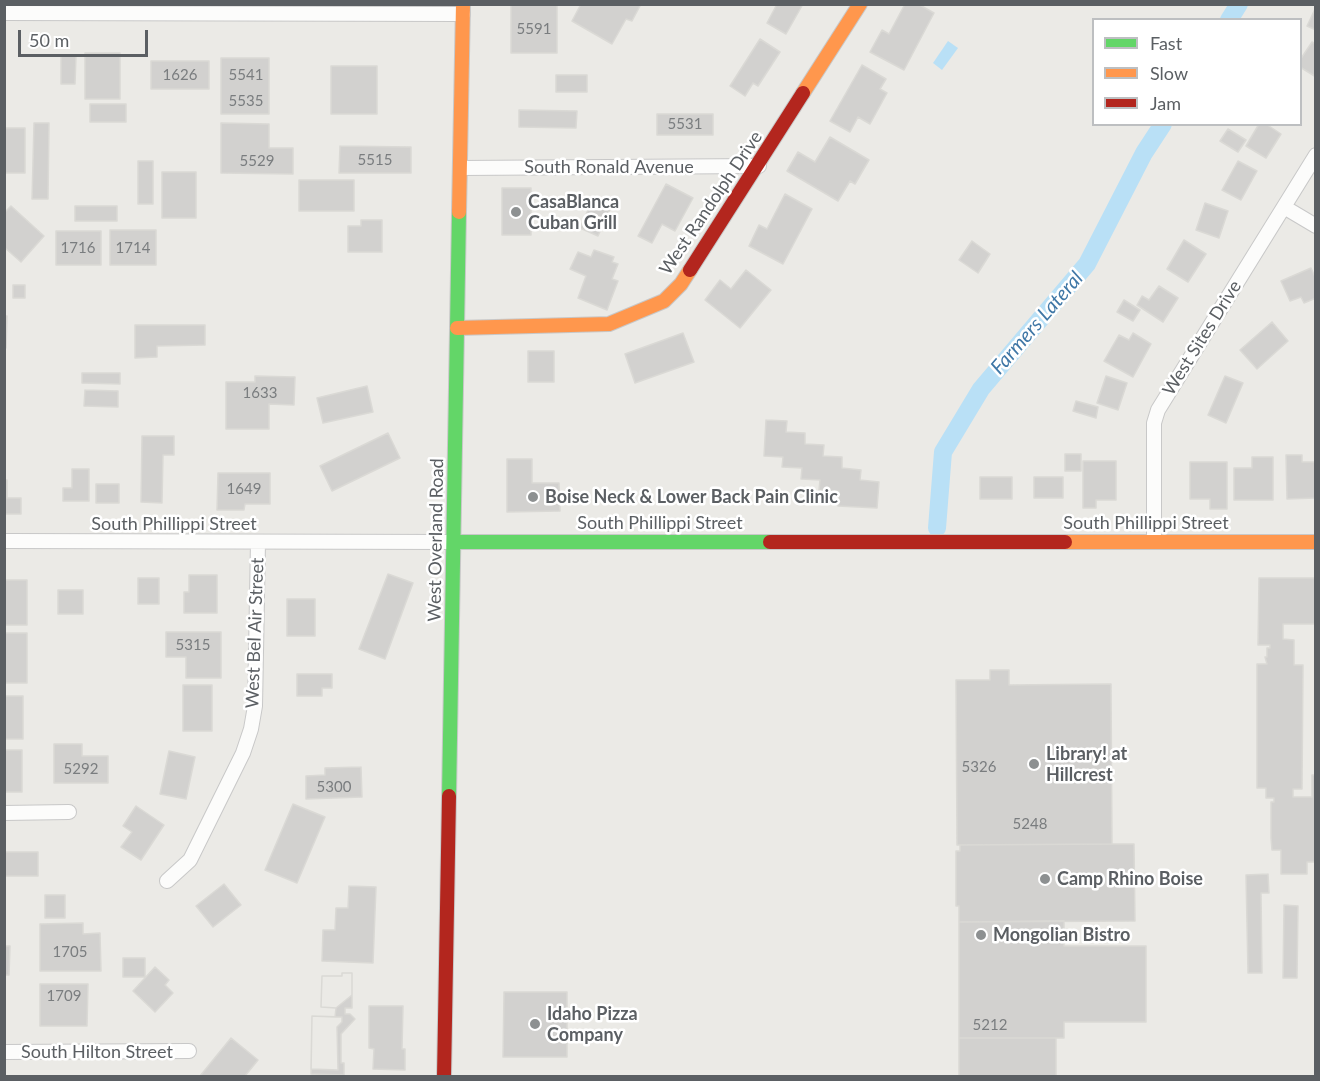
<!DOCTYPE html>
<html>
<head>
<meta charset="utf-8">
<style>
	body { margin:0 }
	#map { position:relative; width:1320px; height:1081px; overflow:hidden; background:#ebeae6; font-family:Lato,sans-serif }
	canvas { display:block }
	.frame { position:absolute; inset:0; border:6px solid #5b5f63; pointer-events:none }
	.legend { position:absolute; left:1092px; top:18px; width:210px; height:108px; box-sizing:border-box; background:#fff; border:2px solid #bdbfc1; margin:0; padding:8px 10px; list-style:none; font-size:18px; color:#5b5f63 }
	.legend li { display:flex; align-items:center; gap:12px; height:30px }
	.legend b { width:30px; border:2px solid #bdbfc1 }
	.scale { position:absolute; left:18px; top:30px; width:130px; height:27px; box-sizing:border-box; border:3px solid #5b5f63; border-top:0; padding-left:8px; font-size:18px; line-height:21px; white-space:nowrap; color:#5b5f63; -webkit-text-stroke:4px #fff; paint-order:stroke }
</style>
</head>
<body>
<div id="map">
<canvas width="1320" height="1081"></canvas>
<div class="frame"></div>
<ul class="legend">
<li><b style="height:8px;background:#63d668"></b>Fast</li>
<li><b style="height:8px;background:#ff974d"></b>Slow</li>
<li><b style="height:8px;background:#b3261e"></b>Jam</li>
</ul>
<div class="scale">50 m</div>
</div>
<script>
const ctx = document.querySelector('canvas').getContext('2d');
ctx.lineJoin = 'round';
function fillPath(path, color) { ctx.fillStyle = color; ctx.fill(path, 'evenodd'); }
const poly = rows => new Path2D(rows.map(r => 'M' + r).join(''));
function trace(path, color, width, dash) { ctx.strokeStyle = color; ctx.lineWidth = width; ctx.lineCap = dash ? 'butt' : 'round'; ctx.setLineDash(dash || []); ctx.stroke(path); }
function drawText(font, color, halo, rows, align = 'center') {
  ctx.font = font + ' Lato,sans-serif'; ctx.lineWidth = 5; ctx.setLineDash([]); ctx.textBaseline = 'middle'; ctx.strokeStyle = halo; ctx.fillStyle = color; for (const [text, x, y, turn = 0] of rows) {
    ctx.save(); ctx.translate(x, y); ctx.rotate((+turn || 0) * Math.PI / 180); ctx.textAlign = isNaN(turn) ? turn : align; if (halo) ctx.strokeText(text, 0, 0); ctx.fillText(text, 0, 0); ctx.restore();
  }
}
fillPath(poly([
	[948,41,958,48,942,70,933,63]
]), '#b9e0f6');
trace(poly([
	[1229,20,1239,4],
	[937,528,943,452,981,389,1087,264,1144,153,1163,124]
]), '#b9e0f6', 18);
const building = poly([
	[511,4,557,4,557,53,511,53,511,4],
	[581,4,641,4,632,21,626,19,612,44,572,21,581,4],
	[777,4,803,4,786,34,767,23,777,4],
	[905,4,918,4,934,13,904,70,870,52,882,30,889,34,905,4],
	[1316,7,1316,30,1307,26,1316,7],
	[760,39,780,52,758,86,753,83,745,96,730,86,760,39],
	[1312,42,1316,44,1316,77,1300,67,1300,60,1312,42],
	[85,53,120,53,120,99,85,99,85,53],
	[61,56,76,56,75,84,61,84,61,56],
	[221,58,269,58,269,114,221,114,221,58],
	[151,61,209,61,209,89,151,89,151,61],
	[862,65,886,79,880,89,887,93,870,124,858,117,850,132,830,121,862,65],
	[331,66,377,66,377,114,331,114,331,66],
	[556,75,587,75,587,92,556,92,556,75],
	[90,104,126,104,126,122,90,122,90,104],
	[519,110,577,111,576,128,519,127,519,110],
	[657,114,713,114,713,135,657,135,657,114],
	[34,123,49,123,48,199,32,199,34,123],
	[221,123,269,124,269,148,293,148,293,174,221,173,221,123],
	[1259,124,1266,124,1281,134,1266,158,1246,146,1259,124],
	[4,128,25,128,25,173,4,173,4,128],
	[1228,129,1246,140,1238,152,1220,141,1228,129],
	[830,137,869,160,855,184,850,181,838,201,787,171,798,152,815,162,830,137],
	[340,146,411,147,411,173,339,173,340,146],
	[138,161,153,161,153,204,138,204,138,161],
	[1238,161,1257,171,1241,200,1222,190,1238,161],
	[162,172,196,172,196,218,162,218,162,172],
	[299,180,354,180,354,211,299,211,299,180],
	[666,184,693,198,675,231,662,224,652,243,638,236,666,184],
	[502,188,531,188,531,235,502,235,502,188],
	[785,194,812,209,783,264,749,246,759,225,767,229,785,194],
	[593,199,611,207,598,236,580,228,593,199],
	[1205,203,1228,211,1219,238,1196,230,1205,203],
	[11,206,44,236,21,262,4,247,4,213,11,206],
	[75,206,117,206,117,221,75,221,75,206],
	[361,220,382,220,382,252,348,252,348,226,361,226,361,220],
	[110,230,156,230,156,265,110,265,110,230],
	[56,231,101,231,101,265,56,265,56,231],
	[1184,240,1206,254,1188,282,1167,269,1184,240],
	[972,241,990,254,978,273,959,260,972,241],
	[594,250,614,257,612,262,618,264,612,279,618,281,607,310,578,298,586,276,570,269,578,252,591,257,594,250],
	[1311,268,1316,279,1316,298,1304,303,1301,297,1290,301,1281,281,1311,268],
	[746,270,771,290,740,328,705,300,720,280,731,289,746,270],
	[13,285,25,285,25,298,13,298,13,285],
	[1159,286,1178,298,1163,322,1137,305,1142,296,1149,300,1159,286],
	[1124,300,1140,310,1133,321,1117,312,1124,300],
	[4,316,7,316,6,348,4,348,4,316],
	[1272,322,1288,341,1257,369,1240,350,1272,322],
	[135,325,205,325,205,345,157,346,157,357,135,358,135,325],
	[683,333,694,362,635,383,625,354,683,333],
	[1133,333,1151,344,1133,377,1104,361,1119,335,1129,340,1133,333],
	[528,351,554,351,554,382,528,382,528,351],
	[82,373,120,373,120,384,82,383,82,373],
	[255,376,295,377,294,405,269,404,269,429,226,429,226,382,255,382,255,376],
	[1106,376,1127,383,1118,410,1097,403,1106,376],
	[1225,376,1243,383,1226,423,1208,415,1225,376],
	[367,386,373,412,323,423,317,398,367,386],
	[85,390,118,391,118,407,84,406,85,390],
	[1076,401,1098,407,1096,418,1073,411,1076,401],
	[766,420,787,421,786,432,805,433,805,444,824,445,823,456,842,457,842,468,861,470,860,480,879,482,877,508,838,506,839,491,819,490,820,480,801,479,802,468,782,467,783,457,764,456,766,420],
	[388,433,400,458,332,491,320,466,388,433],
	[142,436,174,436,174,455,163,455,162,503,141,502,142,436],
	[1065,454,1081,454,1081,471,1065,471,1065,454],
	[1286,455,1302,455,1302,462,1316,462,1316,498,1287,499,1286,455],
	[1252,457,1273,457,1273,500,1234,500,1234,468,1252,468,1252,457],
	[507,459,532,459,532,483,559,483,560,511,507,512,507,459],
	[1083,461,1116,461,1116,500,1096,500,1096,508,1083,508,1083,461],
	[1190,462,1227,462,1227,509,1210,509,1210,499,1190,499,1190,462],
	[72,469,89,469,89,501,63,501,63,488,72,488,72,469],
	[218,473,270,473,270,504,245,504,244,510,217,510,218,473],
	[980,477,1012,477,1012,499,980,499,980,477],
	[1034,477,1063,477,1063,498,1034,498,1034,477],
	[4,480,7,480,7,498,21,498,21,514,4,514,4,480],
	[96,484,119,484,119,503,96,503,96,484],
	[388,574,413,583,385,659,359,649,388,574],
	[189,575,217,575,217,613,184,613,184,592,189,592,189,575],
	[138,578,159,578,159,604,138,604,138,578],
	[1259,578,1316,578,1316,624,1283,624,1283,639,1294,640,1294,665,1303,665,1302,789,1293,789,1293,797,1312,797,1312,775,1316,775,1316,862,1307,862,1307,874,1281,874,1281,850,1272,850,1271,838,1271,802,1274,802,1274,798,1266,798,1266,788,1257,788,1257,664,1267,664,1265,657,1267,657,1267,648,1270,648,1270,645,1258,645,1259,578],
	[4,580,27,580,27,625,4,625,4,580],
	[58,590,83,590,83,614,58,614,58,590],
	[287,599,315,599,315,636,287,636,287,599],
	[166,632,221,632,221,678,186,678,186,657,166,657,166,632],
	[4,633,27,633,27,683,4,683,4,633],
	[990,670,1009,670,1009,685,1111,684,1112,844,957,845,956,680,990,680,990,670],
	[297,674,332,674,332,688,322,688,322,696,297,696,297,674],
	[183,685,212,685,212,731,183,731,183,685],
	[4,696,23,696,23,739,4,739,4,696],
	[54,744,82,744,82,756,108,756,108,783,54,783,54,744],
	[4,750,22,750,22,792,4,792,4,750],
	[169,751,195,757,186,799,160,794,169,751],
	[361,767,362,797,306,799,306,776,325,775,325,768,361,767],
	[293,804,325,817,297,883,265,870,293,804],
	[136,806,164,825,141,860,121,847,132,832,123,826,136,806],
	[1112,844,1134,844,1135,921,959,922,959,906,956,906,956,851,960,851,960,845,1112,844],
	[4,852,38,852,38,876,4,876,4,852],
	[1268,874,1269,893,1261,893,1262,973,1248,973,1246,875,1268,874],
	[224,884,241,905,213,927,196,906,224,884],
	[349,886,376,887,373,963,322,961,323,930,335,930,336,908,348,908,349,886],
	[45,895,65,895,65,918,45,918,45,895],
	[1284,905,1298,906,1297,978,1283,978,1284,905],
	[1064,921,1064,946,1146,946,1146,1022,1064,1022,1064,1038,959,1038,959,922,1064,921],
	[83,923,83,934,100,933,101,971,40,971,40,924,83,923],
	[4,946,10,946,9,975,4,975,4,946],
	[123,958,145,958,145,977,123,977,123,958],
	[155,967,169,980,165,985,173,993,155,1012,133,991,155,967],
	[342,973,352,973,352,1008,345,1008,345,1014,350,1014,355,1019,341,1034,341,1063,344,1063,344,1075,311,1074,312,1016,335,1017,336,1008,321,1007,322,976,342,976,342,973],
	[342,973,352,973,352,995,336,1008,321,1007,322,976,342,976,342,973],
	[40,984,88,984,87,1026,40,1026,40,984],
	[504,992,567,992,567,1057,503,1057,504,992],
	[369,1006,403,1006,402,1049,405,1049,405,1070,373,1069,374,1049,369,1048,369,1006],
	[312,1016,342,1017,342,1022,337,1027,338,1070,311,1069,312,1016],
	[231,1038,258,1060,245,1076,200,1076,231,1038],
	[959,1038,1056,1038,1056,1076,959,1076,959,1038]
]);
fillPath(building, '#d2d1cf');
trace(building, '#dad9d5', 1.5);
const street = poly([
	[4,13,463,14],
	[460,168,759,166],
	[1284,207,1316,226],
	[4,541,454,542],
	[1154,541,1154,423,1158,410,1316,155],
	[4,813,69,812],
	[167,881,190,860,243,753,251,729,255,706,258,542],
	[4,1052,189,1051]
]);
const fast = poly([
	[454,542,770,542],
	[449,796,459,212]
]);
const slow = poly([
	[803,93,860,4],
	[459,212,463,4],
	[457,328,609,324,664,301,681,284,690,270],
	[1065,542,1316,542]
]);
const jam = poly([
	[690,270,803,93],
	[770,542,1065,542],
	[444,1076,449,796]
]);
trace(street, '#c8c8c8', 16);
trace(fast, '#c8c8c8', 16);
trace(slow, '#c8c8c8', 16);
trace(jam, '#c8c8c8', 16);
trace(street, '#fcfcfb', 14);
trace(fast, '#63d668', 14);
trace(slow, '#ff974d', 14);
trace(jam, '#b3261e', 14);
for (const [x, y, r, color] of [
	[516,212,6,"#8d9091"],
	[533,497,6,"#8d9091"],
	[1034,764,6,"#8d9091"],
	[1045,879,6,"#8d9091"],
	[981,935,6,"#8d9091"],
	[535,1024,6,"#8d9091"]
]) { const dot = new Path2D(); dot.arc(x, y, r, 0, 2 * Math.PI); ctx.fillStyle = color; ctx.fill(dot); trace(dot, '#fff', 2); }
drawText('15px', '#7a7d7f', null, [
	["5591",534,29],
	["1626",180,75],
	["5541",246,75],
	["5535",246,101],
	["5531",685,124],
	["5515",375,160],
	["5529",257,161],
	["1716",78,248],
	["1714",133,248],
	["1633",260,393],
	["1649",244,489],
	["5315",193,645],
	["5326",979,767],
	["5292",81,769],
	["5300",334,787],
	["5248",1030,824],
	["1705",70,952],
	["1709",64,996],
	["5212",990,1025]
]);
drawText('18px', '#5b5f63', '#fff', [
	["South Ronald Avenue",609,167],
	["West Randolph Drive",711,203,-56],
	["West Sites Drive",1202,338,-58],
	["South Phillippi Street",660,523],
	["South Phillippi Street",1146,523],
	["South Phillippi Street",174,524],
	["West Overland Road",436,540,-89],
	["West Bel Air Street",255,633,-88],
	["South Hilton Street",97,1052]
]);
drawText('bold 18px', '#5b5f63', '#fff', [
	["CasaBlanca",528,202],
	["Cuban Grill",528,223],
	["Boise Neck & Lower Back Pain Clinic",545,497],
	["Library! at",1046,754],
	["Hillcrest",1046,775],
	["Camp Rhino Boise",1057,879],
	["Mongolian Bistro",993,935],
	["Idaho Pizza",547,1014],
	["Company",547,1035]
], 'left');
drawText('italic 20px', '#3f77a6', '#fff', [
	["Farmers Lateral",1037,323,-49]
]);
</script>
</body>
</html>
